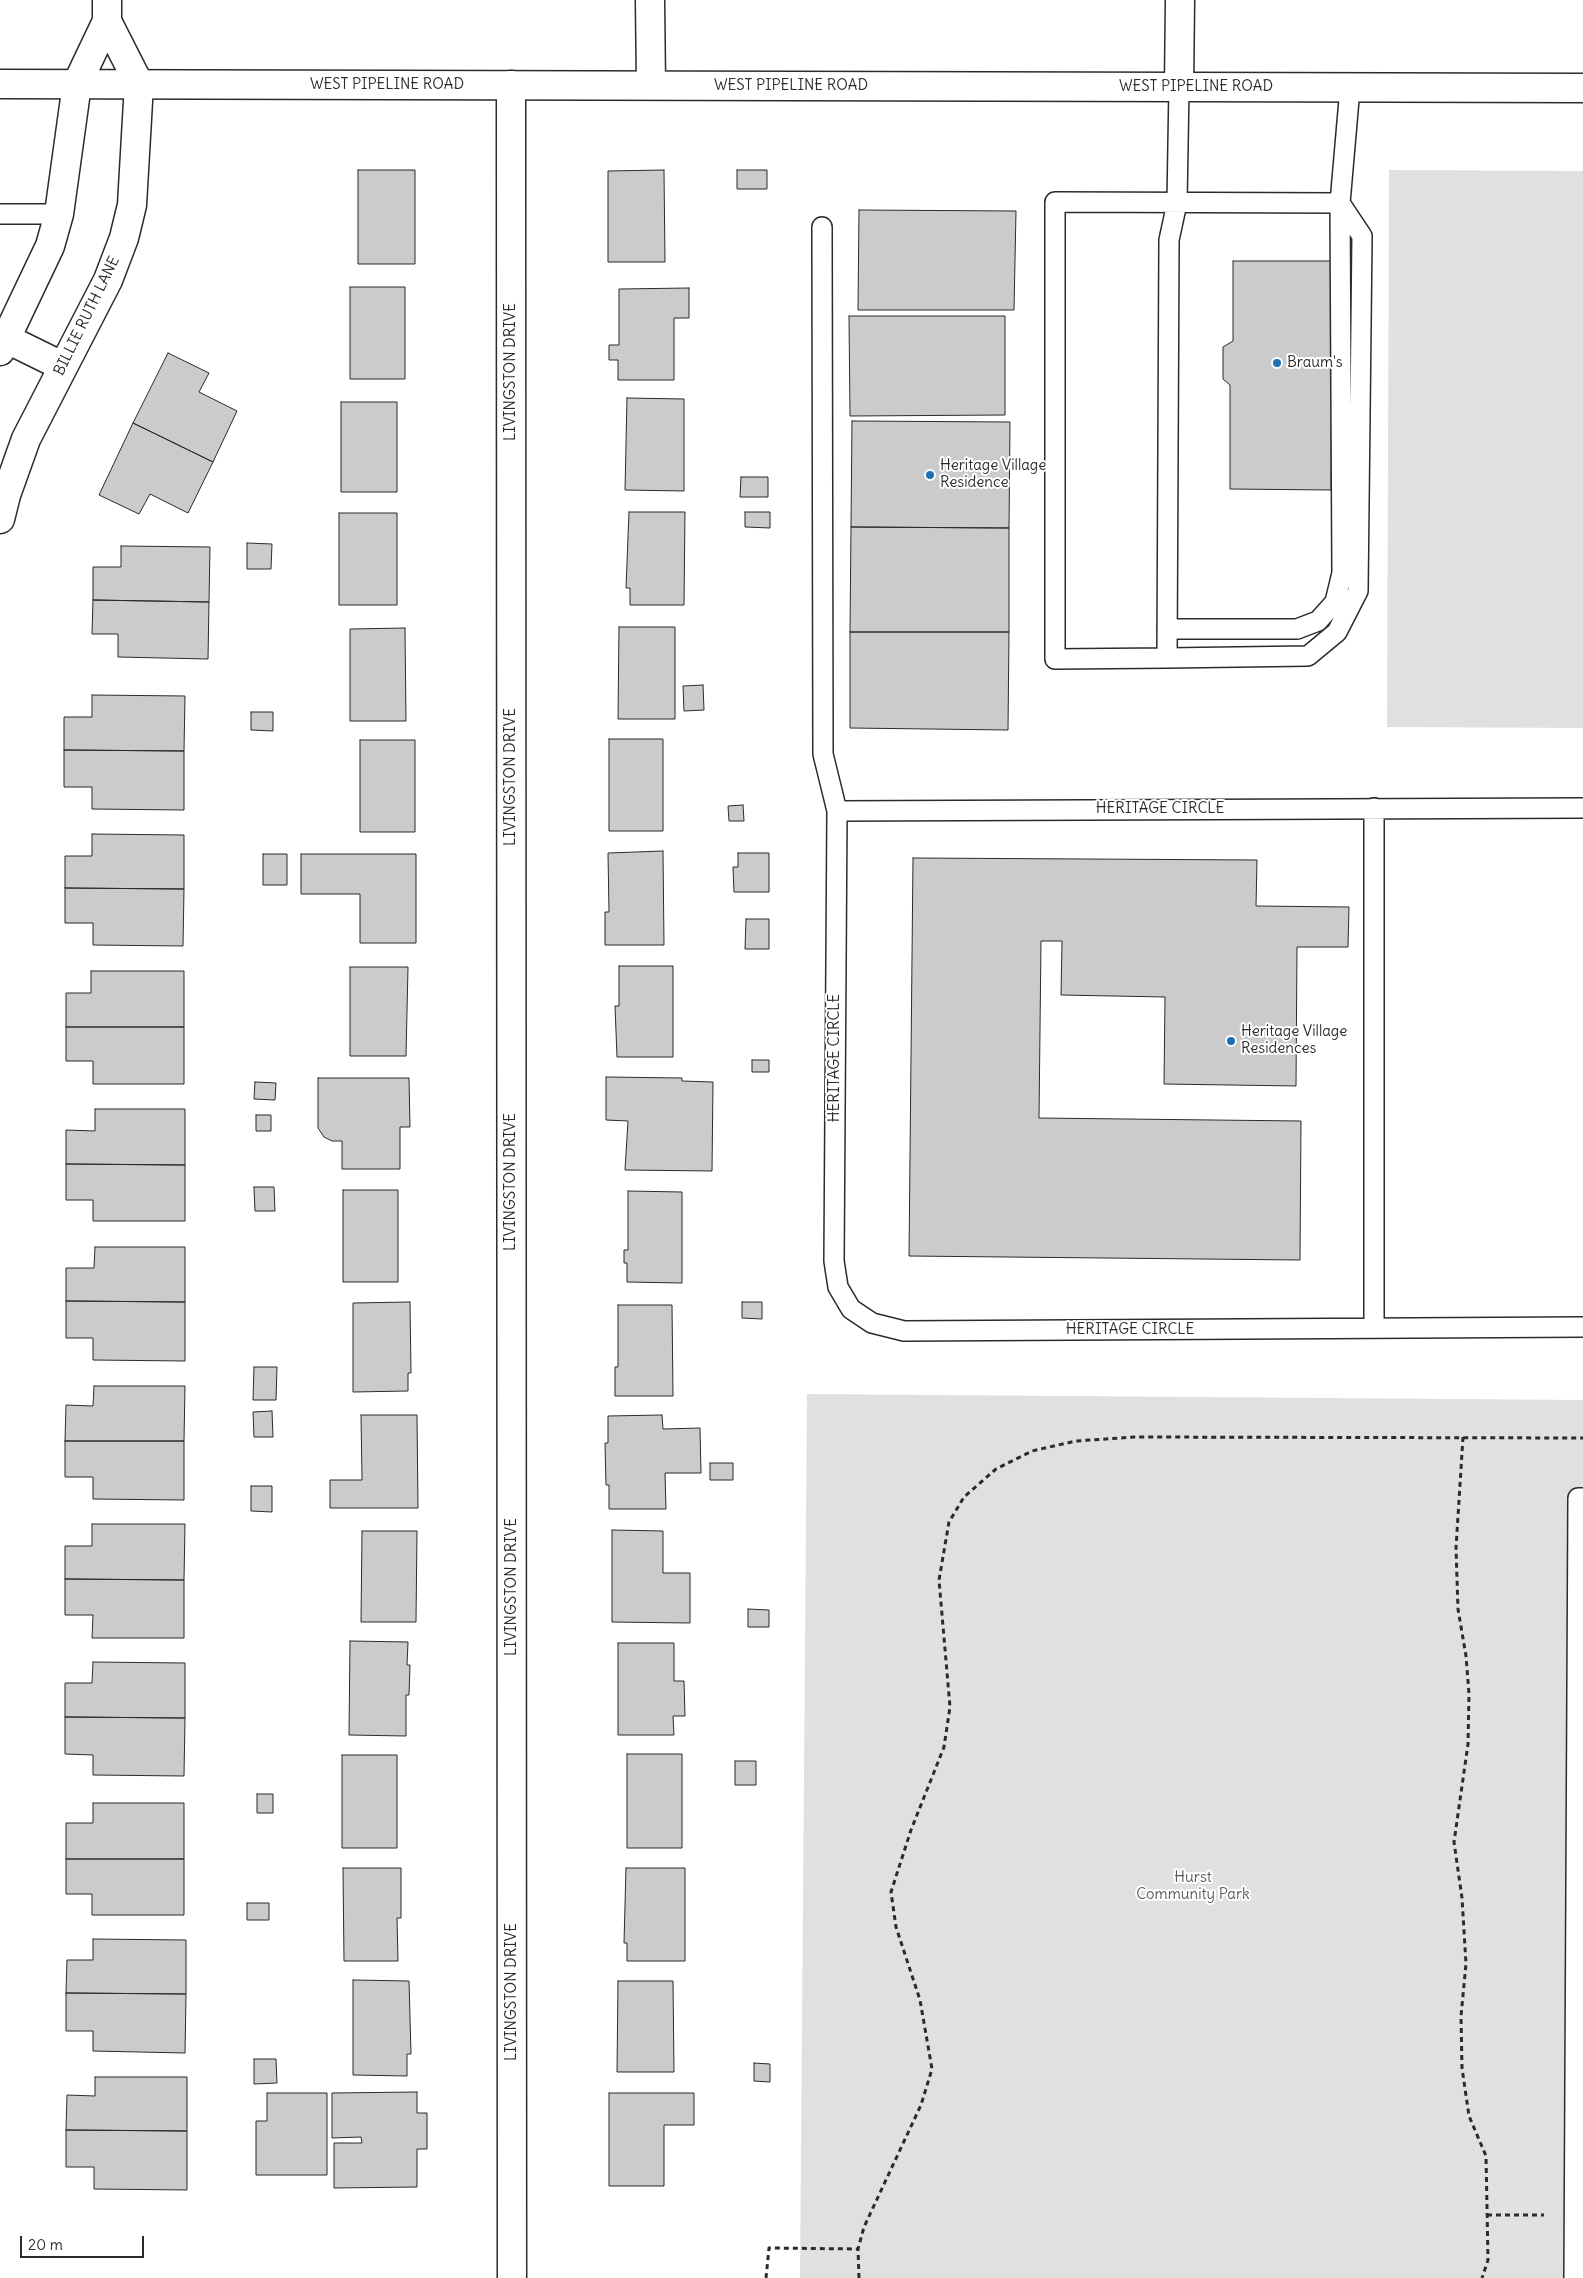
<!DOCTYPE html>
<html>
<head>
<meta charset="utf-8">
<style>
	body { margin:0 }
	#map { position:relative; width:1583px; height:2278px; overflow:hidden; background:#fff; font-family:Delius,sans-serif }
	canvas { display:block }
	.scale { position:absolute; left:20px; top:2236px; width:124px; height:22px; box-sizing:border-box; border:2px solid #2b2b2b; border-top:0; padding-left:6px; font-size:15px; line-height:18px; white-space:nowrap; color:#2b2b2b; -webkit-text-stroke:4px #fff; paint-order:stroke }
</style>
</head>
<body>
<div id="map">
<canvas width="1583" height="2278"></canvas>
<div class="scale">20 m</div>
</div>
<script>
const ctx = document.querySelector('canvas').getContext('2d');
ctx.lineJoin = 'round';
function fillPath(path, color) { ctx.fillStyle = color; ctx.fill(path, 'evenodd'); }
const poly = rows => new Path2D(rows.map(r => 'M' + r).join(''));
function trace(path, color, width, dash) { ctx.strokeStyle = color; ctx.lineWidth = width; ctx.lineCap = dash ? 'butt' : 'round'; ctx.setLineDash(dash || []); ctx.stroke(path); }
function drawText(font, color, halo, rows, align = 'center') {
  ctx.font = font + ' Delius,sans-serif'; ctx.lineWidth = 4; ctx.setLineDash([]); ctx.textBaseline = 'middle'; ctx.strokeStyle = halo; ctx.fillStyle = color; for (const [text, x, y, turn = 0] of rows) {
    ctx.save(); ctx.translate(x, y); ctx.rotate((+turn || 0) * Math.PI / 180); ctx.textAlign = isNaN(turn) ? turn : align; if (halo) ctx.strokeText(text, 0, 0); ctx.fillText(text, 0, 0); ctx.restore();
  }
}
fillPath(poly([
	[1389,170,1583,171,1583,728,1387,727],
	[807,1394,1583,1400,1583,2278,800,2278]
]), '#e0e0e0');
const building = poly([
	[358,170,415,170,415,264,358,264,358,170],
	[664,170,665,262,608,262,608,171,664,170],
	[737,170,767,170,767,189,737,189,737,170],
	[859,210,1016,211,1014,310,858,310,859,210],
	[1233,261,1332,261,1331,490,1230,489,1230,385,1223,379,1223,347,1233,341,1233,261],
	[350,287,405,287,405,379,350,379,350,287],
	[689,288,689,318,674,318,674,380,618,380,618,360,609,360,609,345,619,345,619,289,689,288],
	[849,316,1005,316,1005,415,850,416,849,316],
	[168,353,209,373,199,392,237,411,213,462,133,423,168,353],
	[627,398,684,399,684,491,625,490,627,398],
	[341,402,397,402,397,492,341,492,341,402],
	[852,421,1010,422,1009,528,851,527,852,421],
	[133,423,213,462,188,513,150,494,139,514,99,495,133,423],
	[741,477,768,477,768,497,740,497,741,477],
	[629,512,685,512,684,605,630,605,630,588,626,588,629,512],
	[745,512,770,512,770,528,745,527,745,512],
	[339,513,397,513,397,605,339,605,339,513],
	[851,527,1009,528,1009,632,850,632,851,527],
	[247,543,272,544,271,569,247,569,247,543],
	[121,546,210,547,209,602,93,600,93,567,121,567,121,546],
	[93,600,209,602,208,659,118,657,118,634,92,634,93,600],
	[619,627,675,627,675,719,618,719,619,627],
	[405,628,406,721,350,721,350,629,405,628],
	[850,632,1009,632,1008,730,850,728,850,632],
	[703,685,704,710,684,711,683,686,703,685],
	[92,695,185,696,184,751,64,750,64,717,92,717,92,695],
	[251,712,273,712,273,731,251,730,251,712],
	[609,739,663,739,663,831,609,831,609,739],
	[360,740,415,740,415,832,360,832,360,740],
	[64,750,184,751,184,810,92,809,92,787,64,787,64,750],
	[743,805,744,821,729,821,728,806,743,805],
	[92,834,184,835,184,889,65,888,65,856,92,856,92,834],
	[663,851,664,945,605,945,605,912,609,912,608,853,663,851],
	[738,853,769,853,769,892,734,892,733,867,738,867,738,853],
	[263,854,287,854,287,885,263,885,263,854],
	[301,854,416,854,416,943,360,943,360,894,301,894,301,854],
	[913,858,1257,860,1256,906,1349,907,1348,947,1297,947,1296,1086,1164,1084,1165,997,1061,995,1062,941,1041,941,1039,1118,1301,1121,1300,1260,909,1256,913,858],
	[65,888,184,889,183,946,93,945,93,923,65,923,65,888],
	[746,919,769,919,769,949,745,949,746,919],
	[619,966,673,966,673,1057,617,1057,615,1006,619,1006,619,966],
	[350,967,408,967,406,1056,350,1056,350,967],
	[91,971,184,971,184,1027,66,1027,66,993,91,993,91,971],
	[66,1027,184,1027,184,1084,93,1084,93,1061,66,1061,66,1027],
	[752,1060,769,1060,769,1072,752,1072,752,1060],
	[606,1077,682,1078,682,1081,713,1082,712,1171,625,1170,628,1121,606,1120,606,1077],
	[318,1078,409,1078,410,1127,400,1127,400,1169,342,1169,342,1141,332,1141,324,1137,318,1128,318,1078],
	[255,1082,276,1083,275,1100,254,1099,255,1082],
	[95,1109,185,1109,185,1165,66,1164,66,1130,95,1131,95,1109],
	[256,1115,271,1115,271,1131,256,1131,256,1115],
	[66,1164,185,1165,185,1221,93,1221,93,1200,66,1200,66,1164],
	[254,1187,274,1187,275,1211,255,1211,254,1187],
	[343,1190,398,1190,398,1282,343,1282,343,1190],
	[628,1191,682,1192,682,1283,627,1282,627,1263,624,1263,624,1250,628,1250,628,1191],
	[95,1247,185,1247,185,1302,66,1301,66,1268,94,1268,95,1247],
	[66,1301,185,1302,185,1361,93,1360,93,1338,66,1338,66,1301],
	[410,1302,411,1373,408,1373,408,1391,353,1392,353,1303,410,1302],
	[742,1302,762,1302,762,1319,742,1318,742,1302],
	[618,1305,672,1305,673,1396,615,1396,615,1367,618,1367,618,1305],
	[254,1367,277,1367,276,1400,253,1400,254,1367],
	[94,1386,185,1386,184,1441,65,1441,66,1405,93,1406,94,1386],
	[272,1411,273,1437,254,1437,253,1412,272,1411],
	[361,1415,417,1415,418,1508,330,1508,330,1480,362,1480,361,1415],
	[662,1415,663,1429,700,1428,701,1473,665,1473,666,1509,609,1509,609,1485,606,1485,605,1443,608,1443,608,1416,662,1415],
	[65,1441,184,1441,184,1500,93,1499,93,1477,65,1477,65,1441],
	[710,1463,733,1463,733,1480,710,1480,710,1463],
	[251,1486,272,1486,272,1512,251,1511,251,1486],
	[92,1524,185,1524,184,1580,65,1579,65,1546,92,1546,92,1524],
	[612,1530,663,1531,663,1573,690,1573,690,1623,612,1622,612,1530],
	[362,1531,417,1531,416,1622,361,1622,362,1531],
	[65,1579,184,1580,184,1638,92,1638,93,1615,65,1615,65,1579],
	[748,1609,769,1610,769,1627,748,1627,748,1609],
	[350,1641,408,1642,407,1665,410,1665,409,1695,406,1695,406,1736,349,1735,350,1641],
	[618,1643,674,1643,674,1681,684,1681,685,1716,673,1716,674,1735,618,1735,618,1643],
	[93,1662,185,1663,185,1718,65,1717,65,1683,92,1683,93,1662],
	[65,1717,185,1718,184,1776,93,1775,93,1755,65,1754,65,1717],
	[627,1754,682,1754,682,1848,627,1848,627,1754],
	[342,1755,397,1755,397,1848,342,1848,342,1755],
	[735,1761,756,1761,756,1785,735,1785,735,1761],
	[257,1794,273,1794,273,1813,257,1813,257,1794],
	[93,1803,184,1803,184,1859,66,1859,66,1823,93,1823,93,1803],
	[66,1859,184,1859,184,1915,92,1915,92,1894,66,1894,66,1859],
	[343,1868,401,1868,401,1918,397,1918,398,1961,344,1961,343,1868],
	[626,1868,685,1868,685,1961,627,1961,627,1943,624,1943,626,1868],
	[247,1903,269,1903,269,1920,247,1920,247,1903],
	[93,1939,186,1940,186,1994,66,1993,67,1960,93,1960,93,1939],
	[353,1980,409,1981,411,2054,407,2054,407,2076,353,2075,353,1980],
	[618,1981,673,1981,674,2072,617,2072,618,1981],
	[66,1993,186,1994,185,2053,93,2051,93,2031,66,2031,66,1993],
	[254,2059,276,2059,277,2083,254,2084,254,2059],
	[754,2063,770,2064,770,2082,754,2081,754,2063],
	[95,2077,187,2077,187,2131,66,2130,67,2095,95,2096,95,2077],
	[417,2092,417,2113,427,2113,427,2149,417,2149,417,2187,334,2188,334,2143,362,2143,361,2137,332,2138,332,2093,417,2092],
	[267,2093,327,2093,327,2175,256,2175,256,2121,267,2121,267,2093],
	[609,2093,694,2093,694,2125,664,2125,664,2186,609,2186,609,2093],
	[66,2130,187,2131,187,2190,94,2189,94,2167,66,2167,66,2130]
]);
fillPath(building, '#cbcbcb');
trace(building, '#2b2b2b', 1);
const service = poly([
	[1179,87,1177,203,1169,240,1167,658,1308,656,1337,632,1358,591,1362,236,1340,203,1350,88],
	[0,214,59,214],
	[822,227,823,754,837,811],
	[1167,629,1297,629,1318,621,1335,602,1342,573,1340,203,1055,202,1055,659,1167,658],
	[1374,808,1374,1328],
	[1583,808,837,811,834,1261,838,1287,851,1309,872,1323,904,1331,1583,1327],
	[1574,2278,1578,1498,1583,1498]
]);
const minor = poly([
	[650,0,651,85],
	[511,85,512,2278],
	[1179,87,1180,0],
	[7,339,62,366],
	[0,351,50,246,59,214,77,84,107,21,107,0],
	[0,519,6,495,26,439,108,280,124,238,132,205,139,84,107,21]
]);
const secondary = poly([
	[0,84,1583,88]
]);
trace(service, '#2b2b2b', 22);
trace(minor, '#2b2b2b', 31);
trace(secondary, '#2b2b2b', 31);
trace(poly([
	[1463,1437,1456,1548,1458,1609,1466,1656,1469,1694,1468,1744,1454,1842,1462,1898,1466,1964,1461,2016,1462,2068,1469,2116,1486,2156,1488,2260,1482,2278],
	[1487,2215,1544,2215],
	[766,2278,769,2248,858,2249],
	[859,2278,858,2249,864,2227,921,2105,932,2069,920,2000,896,1927,891,1892,911,1830,944,1747,950,1707,939,1580,949,1522,964,1497,996,1469,1032,1451,1076,1441,1135,1437,1583,1438]
]), '#2b2b2b', 3, [5, 4]);
trace(service, '#fff', 19);
trace(minor, '#fff', 28);
trace(secondary, '#fff', 28);
for (const [x, y, r, color] of [
	[1277,363,5,"#1f6fb2"],
	[930,475,5,"#1f6fb2"],
	[1231,1041,5,"#1f6fb2"]
]) { const dot = new Path2D(); dot.arc(x, y, r, 0, 2 * Math.PI); ctx.fillStyle = color; ctx.fill(dot); trace(dot, '#fff', 2); }
drawText('15px', '#2b2b2b', '#fff', [
	["WEST PIPELINE ROAD",387,85],
	["WEST PIPELINE ROAD",791,86],
	["WEST PIPELINE ROAD",1196,87],
	["BILLIE RUTH LANE",87,316,-64],
	["LIVINGSTON DRIVE",511,372,-90],
	["LIVINGSTON DRIVE",511,777,-90],
	["HERITAGE CIRCLE",1160,809],
	["HERITAGE CIRCLE",835,1058,-90],
	["LIVINGSTON DRIVE",511,1182,-90],
	["HERITAGE CIRCLE",1130,1330],
	["LIVINGSTON DRIVE",512,1587,-90],
	["LIVINGSTON DRIVE",512,1992,-90]
]);
drawText('15px', '#2b2b2b', '#fff', [
	["Braum's",1287,363],
	["Heritage Village",940,466],
	["Residence",940,483],
	["Heritage Village",1241,1032],
	["Residences",1241,1049]
], 'left');
drawText('15px', '#585858', '#fff', [
	["Hurst",1193,1878],
	["Community Park",1193,1895]
]);
</script>
</body>
</html>
